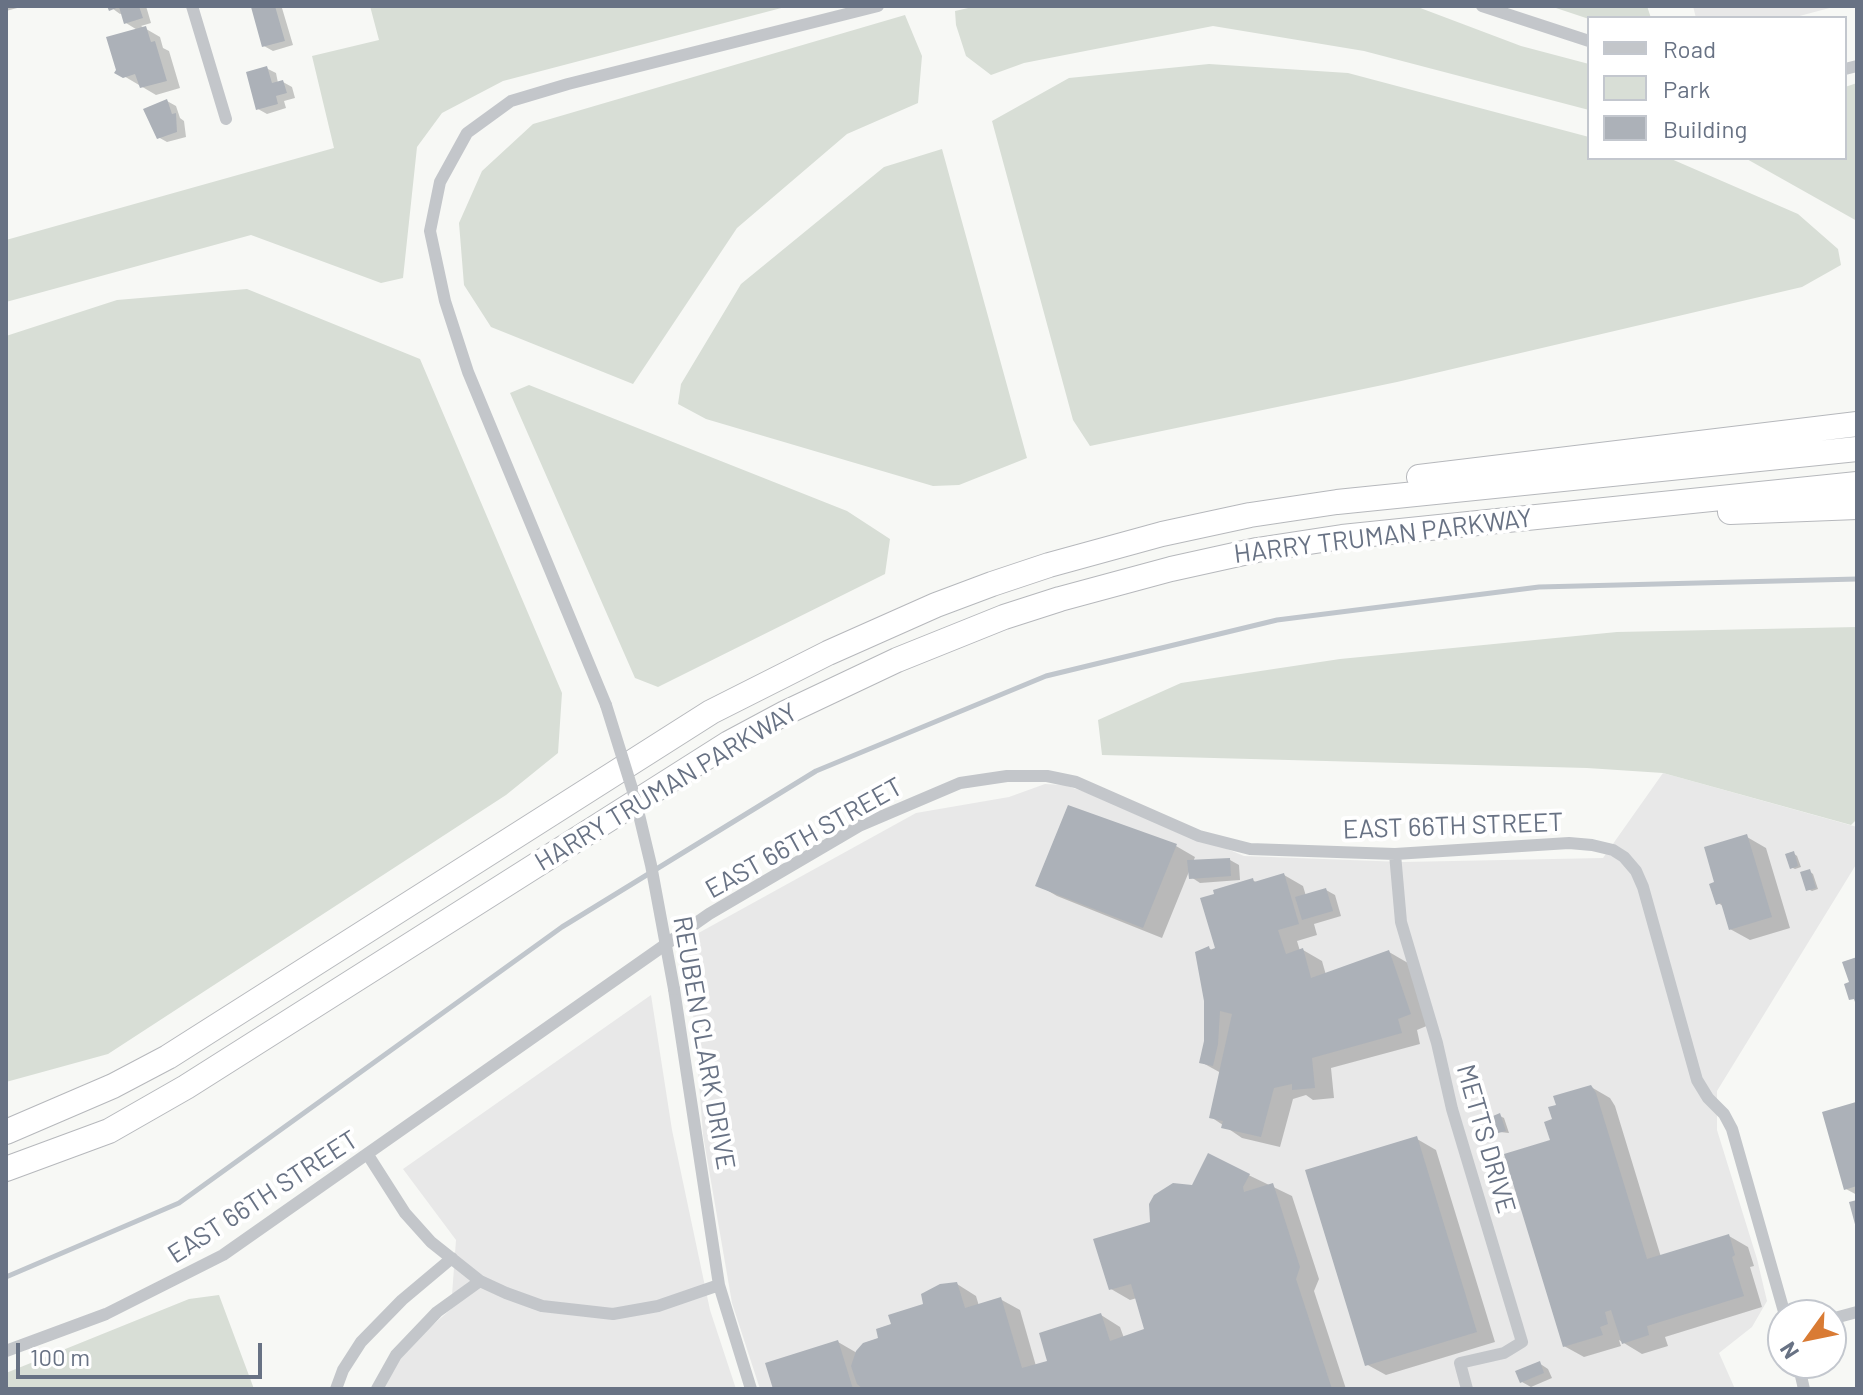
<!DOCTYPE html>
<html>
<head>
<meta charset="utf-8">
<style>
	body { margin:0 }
	#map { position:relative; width:1863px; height:1395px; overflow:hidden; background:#f7f8f5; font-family:Barlow,sans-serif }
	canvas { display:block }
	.frame { position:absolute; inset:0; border:8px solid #687284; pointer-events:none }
	.legend { position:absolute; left:1587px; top:16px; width:260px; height:144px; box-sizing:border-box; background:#fff; border:2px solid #c3c7ce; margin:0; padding:10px 14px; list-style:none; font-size:24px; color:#687284 }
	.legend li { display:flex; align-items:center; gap:16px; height:40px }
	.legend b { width:40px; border:2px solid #c3c7ce }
	.north { position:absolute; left:1767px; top:1299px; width:80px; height:80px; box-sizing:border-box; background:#fff; border:2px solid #c3c7ce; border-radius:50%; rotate:237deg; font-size:22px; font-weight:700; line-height:32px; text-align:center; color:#687284 }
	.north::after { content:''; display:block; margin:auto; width:28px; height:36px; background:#d97b34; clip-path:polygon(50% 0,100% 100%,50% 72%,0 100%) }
	.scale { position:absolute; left:16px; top:1343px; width:246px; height:36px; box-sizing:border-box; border:4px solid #687284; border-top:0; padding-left:10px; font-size:24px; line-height:28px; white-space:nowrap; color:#687284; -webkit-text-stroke:6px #fff; paint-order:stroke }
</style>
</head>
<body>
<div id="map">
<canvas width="1863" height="1395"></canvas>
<div class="frame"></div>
<ul class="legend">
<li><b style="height:10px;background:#c3c6ca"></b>Road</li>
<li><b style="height:22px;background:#d8ded6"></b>Park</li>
<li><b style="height:22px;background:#acb1b8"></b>Building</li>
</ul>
<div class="north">N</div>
<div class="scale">100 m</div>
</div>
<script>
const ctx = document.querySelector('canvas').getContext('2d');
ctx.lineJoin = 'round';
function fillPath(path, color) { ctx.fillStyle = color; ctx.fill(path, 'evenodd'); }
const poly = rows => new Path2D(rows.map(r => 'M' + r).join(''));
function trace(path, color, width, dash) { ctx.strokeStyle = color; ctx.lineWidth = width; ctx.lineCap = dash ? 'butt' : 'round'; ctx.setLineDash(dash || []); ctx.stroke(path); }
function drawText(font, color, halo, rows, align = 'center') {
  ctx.font = font + ' Barlow,sans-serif'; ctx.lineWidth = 8; ctx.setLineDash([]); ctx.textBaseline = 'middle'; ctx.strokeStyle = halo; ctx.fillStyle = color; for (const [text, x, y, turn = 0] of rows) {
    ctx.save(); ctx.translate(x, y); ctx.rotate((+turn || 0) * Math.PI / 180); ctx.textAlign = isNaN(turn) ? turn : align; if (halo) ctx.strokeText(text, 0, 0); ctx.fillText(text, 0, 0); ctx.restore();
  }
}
fillPath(poly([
	[1693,6,1837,6,1792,18,1696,18],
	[1663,773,1857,827,1857,863,1717,1091,1717,1130,1757,1259,1767,1301,1752,1327,1719,1353,1735,1389,760,1389,732,1303,703,1135,695,1031,684,941,916,813,1009,797,1045,784,1064,785,1112,801,1244,856,1403,862,1603,858],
	[651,995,672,1130,710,1310,736,1389,383,1389,390,1363,451,1309,456,1240,403,1169]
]), '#e8e8e8');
fillPath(poly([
	[370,6,789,6,503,81,442,113,417,147,403,278,381,283,251,235,6,302,6,240,334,148,312,56,379,40],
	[977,6,1415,6,1521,46,1589,64,1589,110,1364,51,1213,26,1024,63,991,75,966,56,956,25,955,11],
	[1550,6,1647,6,1651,18,1589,19],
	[905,15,922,56,918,103,847,134,737,228,633,384,491,327,464,285,459,223,482,171,533,124],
	[1209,64,1348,73,1589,137,1589,158,1669,158,1798,214,1838,249,1841,265,1802,287,1397,382,1090,446,1073,420,992,121,1069,78],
	[1857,83,1857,221,1745,158,1845,158,1845,87],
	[942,149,1027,458,959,485,933,486,706,419,678,404,681,384,741,284,884,167],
	[247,289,420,359,562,693,558,753,506,795,108,1054,6,1082,6,336,117,300],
	[529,385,847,511,890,539,885,574,658,687,635,678,510,393],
	[1857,627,1857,819,1851,825,1663,773,1587,768,1102,755,1098,720,1181,683,1340,659,1617,632],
	[219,1295,254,1389,6,1389,6,1373,189,1299]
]), '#d8ded6');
fillPath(poly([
	[6,6,20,6,21,7,6,11],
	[109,6,146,6,151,23,141,26,160,37,163,48,169,51,180,88,156,95,117,72,139,31,126,23,123,13,120,14],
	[260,6,282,8,293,45,273,51,264,46,254,8],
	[266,68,276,73,278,83,283,82,292,87,295,98,284,101,286,108,267,114,258,109],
	[167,101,176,106,180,118,184,121,186,137,167,142,158,137,149,107],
	[1747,837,1766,848,1790,928,1750,940,1730,929,1723,906,1718,903],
	[1176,846,1195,857,1193,862,1230,860,1239,865,1240,880,1200,883,1191,877,1190,869,1162,938,1057,896,1038,885],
	[1793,853,1797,856,1801,867,1795,869,1791,867],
	[1809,871,1813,874,1818,889,1812,891,1808,889],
	[1284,875,1303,886,1306,896,1326,890,1335,895,1341,916,1314,924,1317,935,1297,941,1300,951,1303,950,1322,961,1326,975,1389,952,1408,963,1429,1025,1417,1030,1420,1044,1331,1068,1334,1098,1313,1100,1306,1095,1293,1099,1280,1147,1242,1138,1211,1117,1221,1073,1201,1062,1206,1041,1209,948,1213,951,1218,949,1252,880,1258,883],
	[1591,1087,1610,1098,1615,1106,1661,1257,1729,1236,1748,1247,1754,1266,1750,1267,1762,1307,1665,1337,1668,1346,1642,1354,1619,1340,1621,1346,1584,1357,1564,1346,1552,1141,1554,1121],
	[1855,1104,1857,1105,1857,1195,1846,1189],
	[1500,1116,1504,1118,1509,1133,1500,1132],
	[1417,1139,1436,1150,1495,1342,1386,1375,1366,1364],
	[1209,1156,1292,1196,1319,1279,1314,1291,1346,1389,776,1389,838,1342,857,1353,881,1340,894,1325,957,1284,976,1296,979,1306,1000,1299,1020,1310,1036,1366,1049,1362,1101,1315,1120,1327,1124,1338,1146,1330,1137,1298,1130,1300,1111,1289,1152,1223,1193,1188],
	[1539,1363,1548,1369,1552,1378,1531,1387,1522,1382]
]), '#0003');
trace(poly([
	[6,1277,179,1203,562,927,816,771,1046,676,1277,620,1539,587,1857,579]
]), '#c0c6cc', 5);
fillPath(poly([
	[107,6,139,6,143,18,124,24,119,7,109,11],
	[275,6,285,41,262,47,251,7],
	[146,26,151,42,155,41,167,81,140,88,135,74,123,78,114,73,116,70,106,37],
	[267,66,272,83,283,80,287,93,276,96,278,104,256,110,246,72],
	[167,99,172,114,176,113,177,132,157,139,143,109],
	[1068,805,1177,844,1143,928,1035,886],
	[1747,834,1772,917,1729,930,1721,903,1716,905,1709,884,1714,882,1704,847],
	[1794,851,1798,866,1790,869,1785,854],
	[1230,858,1231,876,1189,879,1187,860],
	[1810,869,1816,888,1806,891,1800,872],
	[1284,873,1299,924,1278,930,1286,954,1303,948,1311,978,1389,950,1411,1014,1398,1019,1402,1033,1312,1058,1315,1088,1292,1090,1292,1084,1274,1088,1261,1137,1221,1128,1223,1121,1209,1118,1232,1014,1220,1011,1218,1044,1213,1066,1199,1063,1204,1041,1204,1001,1195,952,1209,946,1210,950,1215,948,1200,898,1214,894,1213,890,1253,878,1254,882],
	[1326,888,1333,911,1302,920,1295,897],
	[1857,957,1857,1005,1856,1005,1854,999,1849,1000,1844,984,1849,982,1842,962],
	[1591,1085,1596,1093,1647,1259,1729,1234,1735,1255,1732,1257,1744,1296,1647,1326,1649,1335,1622,1344,1611,1310,1605,1312,1608,1324,1600,1327,1603,1335,1563,1347,1504,1154,1550,1140,1544,1122,1552,1119,1548,1107,1556,1105,1553,1096],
	[1856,1102,1857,1186,1844,1190,1822,1112],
	[1500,1113,1506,1131,1498,1133,1493,1116],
	[1417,1136,1477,1332,1365,1366,1305,1170],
	[1208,1153,1250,1174,1243,1187,1244,1192,1273,1183,1300,1267,1296,1279,1332,1389,863,1389,857,1384,851,1366,856,1351,863,1343,878,1338,876,1329,891,1324,888,1315,923,1304,921,1294,940,1284,957,1282,965,1308,1001,1297,1022,1368,1047,1361,1039,1333,1101,1313,1110,1341,1144,1329,1131,1284,1109,1290,1093,1239,1150,1222,1149,1204,1154,1195,1173,1183,1192,1185],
	[1857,1200,1857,1228,1856,1228,1849,1202],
	[838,1340,853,1389,773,1389,765,1363],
	[1540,1361,1544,1373,1520,1383,1515,1371]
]), '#acb1b8');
const highway = poly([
	[1419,477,1857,424],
	[1730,512,1857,507],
	[6,1132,113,1086,168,1057,711,712,828,653,936,605,992,584,1049,565,1162,534,1250,515,1337,502,1857,449],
	[6,1169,109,1131,186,1087,729,743,785,713,897,660,1004,617,1060,599,1171,569,1257,550,1342,537,1857,484]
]);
trace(highway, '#b6b8bc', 26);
trace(poly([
	[192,6,226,119],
	[1482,6,1589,41],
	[1845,69,1857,66],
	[606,705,468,372,445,301,430,231,440,182,467,133,511,101,568,84,878,6],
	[1395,854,1401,922,1437,1043,1452,1109,1522,1342,1504,1353,1460,1363,1467,1389],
	[674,989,719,1285,751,1389],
	[368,1155,405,1213,431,1242,480,1281,506,1293,542,1306,613,1314,658,1306,719,1285],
	[1831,1319,1857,1312],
	[6,1351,106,1314,223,1255,709,914,859,826,960,783,1007,776,1047,776,1076,782,1199,836,1250,849,1395,854,1569,843,1592,845,1613,850,1624,857,1636,871,1643,887,1697,1080,1708,1098,1724,1114,1732,1129,1785,1315],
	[1798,1363,1804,1389],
	[336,1389,343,1370,361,1342,402,1300,452,1258],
	[377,1389,396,1355,437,1312,480,1281]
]), '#c3c6ca', 12);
trace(highway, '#fff', 24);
trace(poly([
	[606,705,635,798,651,865,674,989]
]), '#c3c6ca', 12);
drawText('26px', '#687284', '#fff', [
	["HARRY TRUMAN PARKWAY",1383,536,-7],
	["HARRY TRUMAN PARKWAY",666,787,-31],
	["EAST 66TH STREET",1453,826,-2],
	["EAST 66TH STREET",804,838,-29],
	["REUBEN CLARK DRIVE",704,1043,80],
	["METTS DRIVE",1486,1139,74],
	["EAST 66TH STREET",263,1197,-33]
]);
</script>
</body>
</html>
